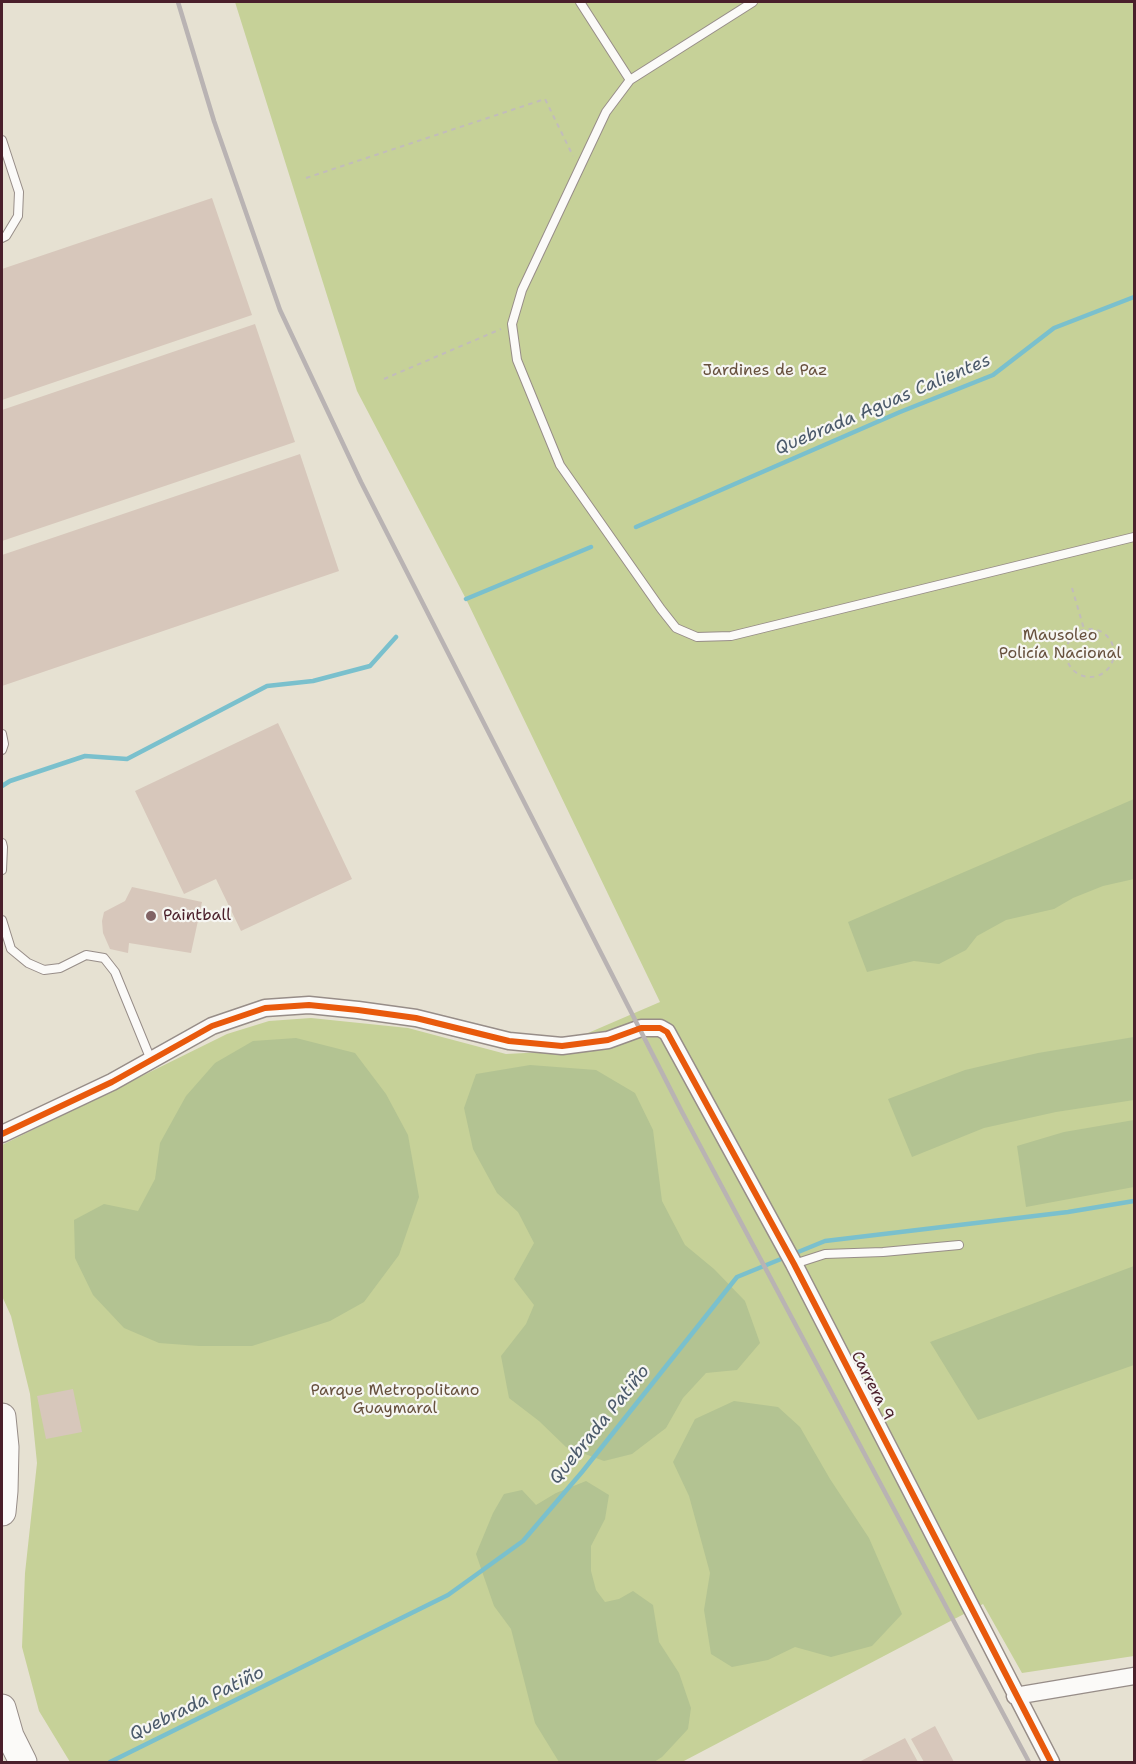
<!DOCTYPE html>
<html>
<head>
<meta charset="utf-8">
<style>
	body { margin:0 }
	#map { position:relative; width:1136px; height:1764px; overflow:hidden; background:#e6e1d2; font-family:"Shantell Sans",sans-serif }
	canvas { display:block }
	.frame { position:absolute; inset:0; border:3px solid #4a1f2b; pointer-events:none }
</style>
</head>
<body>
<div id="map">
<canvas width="1136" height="1764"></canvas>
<div class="frame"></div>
</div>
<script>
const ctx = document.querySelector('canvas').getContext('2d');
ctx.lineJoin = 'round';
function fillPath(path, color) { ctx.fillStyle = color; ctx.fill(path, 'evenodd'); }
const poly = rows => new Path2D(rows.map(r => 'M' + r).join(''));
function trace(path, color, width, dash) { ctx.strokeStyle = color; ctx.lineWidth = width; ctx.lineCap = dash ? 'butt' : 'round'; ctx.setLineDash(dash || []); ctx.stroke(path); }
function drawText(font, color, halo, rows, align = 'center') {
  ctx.font = font + ' "Shantell Sans",sans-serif'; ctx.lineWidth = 4.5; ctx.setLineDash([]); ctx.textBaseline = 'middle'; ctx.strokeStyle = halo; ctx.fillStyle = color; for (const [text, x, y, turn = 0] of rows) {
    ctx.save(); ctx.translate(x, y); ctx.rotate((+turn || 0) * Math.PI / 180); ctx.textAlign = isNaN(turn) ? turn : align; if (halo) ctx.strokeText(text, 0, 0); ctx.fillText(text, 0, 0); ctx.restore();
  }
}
fillPath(poly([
	[235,2,1134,2,1134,1656,1022,1673,983,1604,682,1762,70,1762,39,1711,22,1647,25,1573,37,1463,30,1394,11,1316,2,1296,2,1145,227,1034,269,1021,311,1018,408,1028,506,1054,544,1052,660,1002,466,599,357,391]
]), '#c6d198');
fillPath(poly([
	[1134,799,1134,879,1103,886,1073,898,1054,909,1006,920,977,936,966,950,939,964,914,961,867,972,848,922],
	[1134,1037,1134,1100,1056,1112,984,1128,912,1157,888,1099,965,1070,1038,1053],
	[296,1038,355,1053,386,1094,408,1135,419,1197,399,1255,364,1302,330,1321,252,1346,199,1346,159,1343,124,1328,93,1295,75,1258,74,1220,104,1204,138,1211,155,1179,160,1143,186,1096,215,1063,253,1041],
	[530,1065,596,1070,635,1093,653,1130,662,1201,685,1245,714,1269,745,1301,760,1343,737,1370,706,1373,683,1398,666,1428,632,1454,604,1461,566,1447,539,1421,509,1398,501,1356,526,1324,534,1305,514,1279,534,1243,518,1212,497,1193,473,1149,464,1108,476,1074],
	[1134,1120,1134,1187,1026,1207,1017,1146,1064,1132],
	[1134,1266,1134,1365,978,1420,930,1342],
	[734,1401,778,1407,800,1427,830,1479,869,1538,902,1614,872,1646,831,1657,795,1647,768,1660,732,1667,711,1654,704,1610,710,1573,689,1496,673,1462,695,1419],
	[586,1481,609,1495,605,1519,591,1546,591,1571,596,1590,605,1602,619,1599,633,1591,653,1605,659,1642,679,1673,691,1708,688,1729,662,1757,654,1762,559,1762,535,1723,511,1629,494,1606,476,1554,493,1513,504,1494,522,1490,536,1505,556,1493]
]), '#b3c392');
trace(poly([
	[636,527,900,412,993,375,1054,328,1134,297],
	[466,599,591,547],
	[2,786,10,781,85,756,127,759,267,686,313,681,370,666,396,637],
	[110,1762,448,1595,523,1541,582,1472,737,1277,825,1241,1068,1212,1134,1201]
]), '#7ac0cd', 4.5);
fillPath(poly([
	[212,198,252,315,2,400,2,269],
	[255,324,295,442,2,541,2,410],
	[300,454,339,571,2,686,2,555],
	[278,723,352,879,241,931,216,879,184,894,135,791],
	[132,887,202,902,191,953,129,943,128,953,110,949,103,933,102,921,104,912,125,901],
	[73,1389,82,1432,46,1439,37,1396],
	[935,1726,954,1762,924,1762,911,1739],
	[905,1738,918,1762,859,1762]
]), '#d7c7bb');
const lane = poly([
	[580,2,630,80],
	[753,2,630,80,606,112,522,290,512,324,517,360,560,465,661,609,676,628,697,637,731,636,1134,537],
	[2,140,19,192,18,216,6,236,2,238],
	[2,734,4,744,2,750],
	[2,843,3,847,2,870],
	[2,920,11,949,28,963,44,970,60,968,86,955,104,958,115,972,151,1060],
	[794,1264,825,1254,883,1252,959,1245]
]);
const street = poly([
	[2,1134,112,1082,212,1026,265,1008,309,1005,358,1010,416,1018,509,1041,562,1046,608,1040,641,1028,660,1028,667,1032,794,1264,1051,1762],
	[1015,1696,1134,1676]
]);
const primary = poly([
	[2,1417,5,1447,4,1491,2,1512],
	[2,1708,10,1736,23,1762]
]);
trace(lane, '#978d88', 10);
trace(street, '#978d88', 19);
trace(primary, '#978d88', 29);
trace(poly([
	[306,178,545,99,573,156],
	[384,379,501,329],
	[1072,588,1084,629],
	'1066 653a24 24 0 1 1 48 0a24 24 0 1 1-48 0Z'
]), '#c2bcbb', 2, [4.5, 4.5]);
trace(lane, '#fbfaf8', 8);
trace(street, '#fbfaf8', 16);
trace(primary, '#fbfaf8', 27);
trace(poly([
	[178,2,214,121,280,310,361,482,682,1112,1029,1762]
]), '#b9b3b3', 4.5);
trace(poly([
	[2,1134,112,1082,212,1026,265,1008,309,1005,358,1010,416,1018,509,1041,562,1046,608,1040,641,1028,660,1028,667,1032,794,1264,1051,1762]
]), '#e8590c', 6);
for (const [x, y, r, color] of [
	[151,916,6,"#816365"]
]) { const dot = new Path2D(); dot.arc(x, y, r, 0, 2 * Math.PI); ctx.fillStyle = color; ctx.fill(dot); trace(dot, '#f6f6f2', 2); }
drawText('16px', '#67513e', '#f6f6f2', [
	["Jardines de Paz",765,371],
	["Mausoleo",1060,636],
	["Policía Nacional",1060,654],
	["Parque Metropolitano",395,1391],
	["Guaymaral",395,1409]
]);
drawText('16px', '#4a1f2b', '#f6f6f2', [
	["Paintball",163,916]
], 'left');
drawText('16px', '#4a1f2b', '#f6f6f2', [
	["Carrera 9",872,1386,63]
]);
drawText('italic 18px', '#4b5a6b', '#f6f6f2', [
	["Quebrada Aguas Calientes",883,405,-23],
	["Quebrada Patiño",600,1425,-51],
	["Quebrada Patiño",197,1704,-26]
]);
</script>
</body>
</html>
